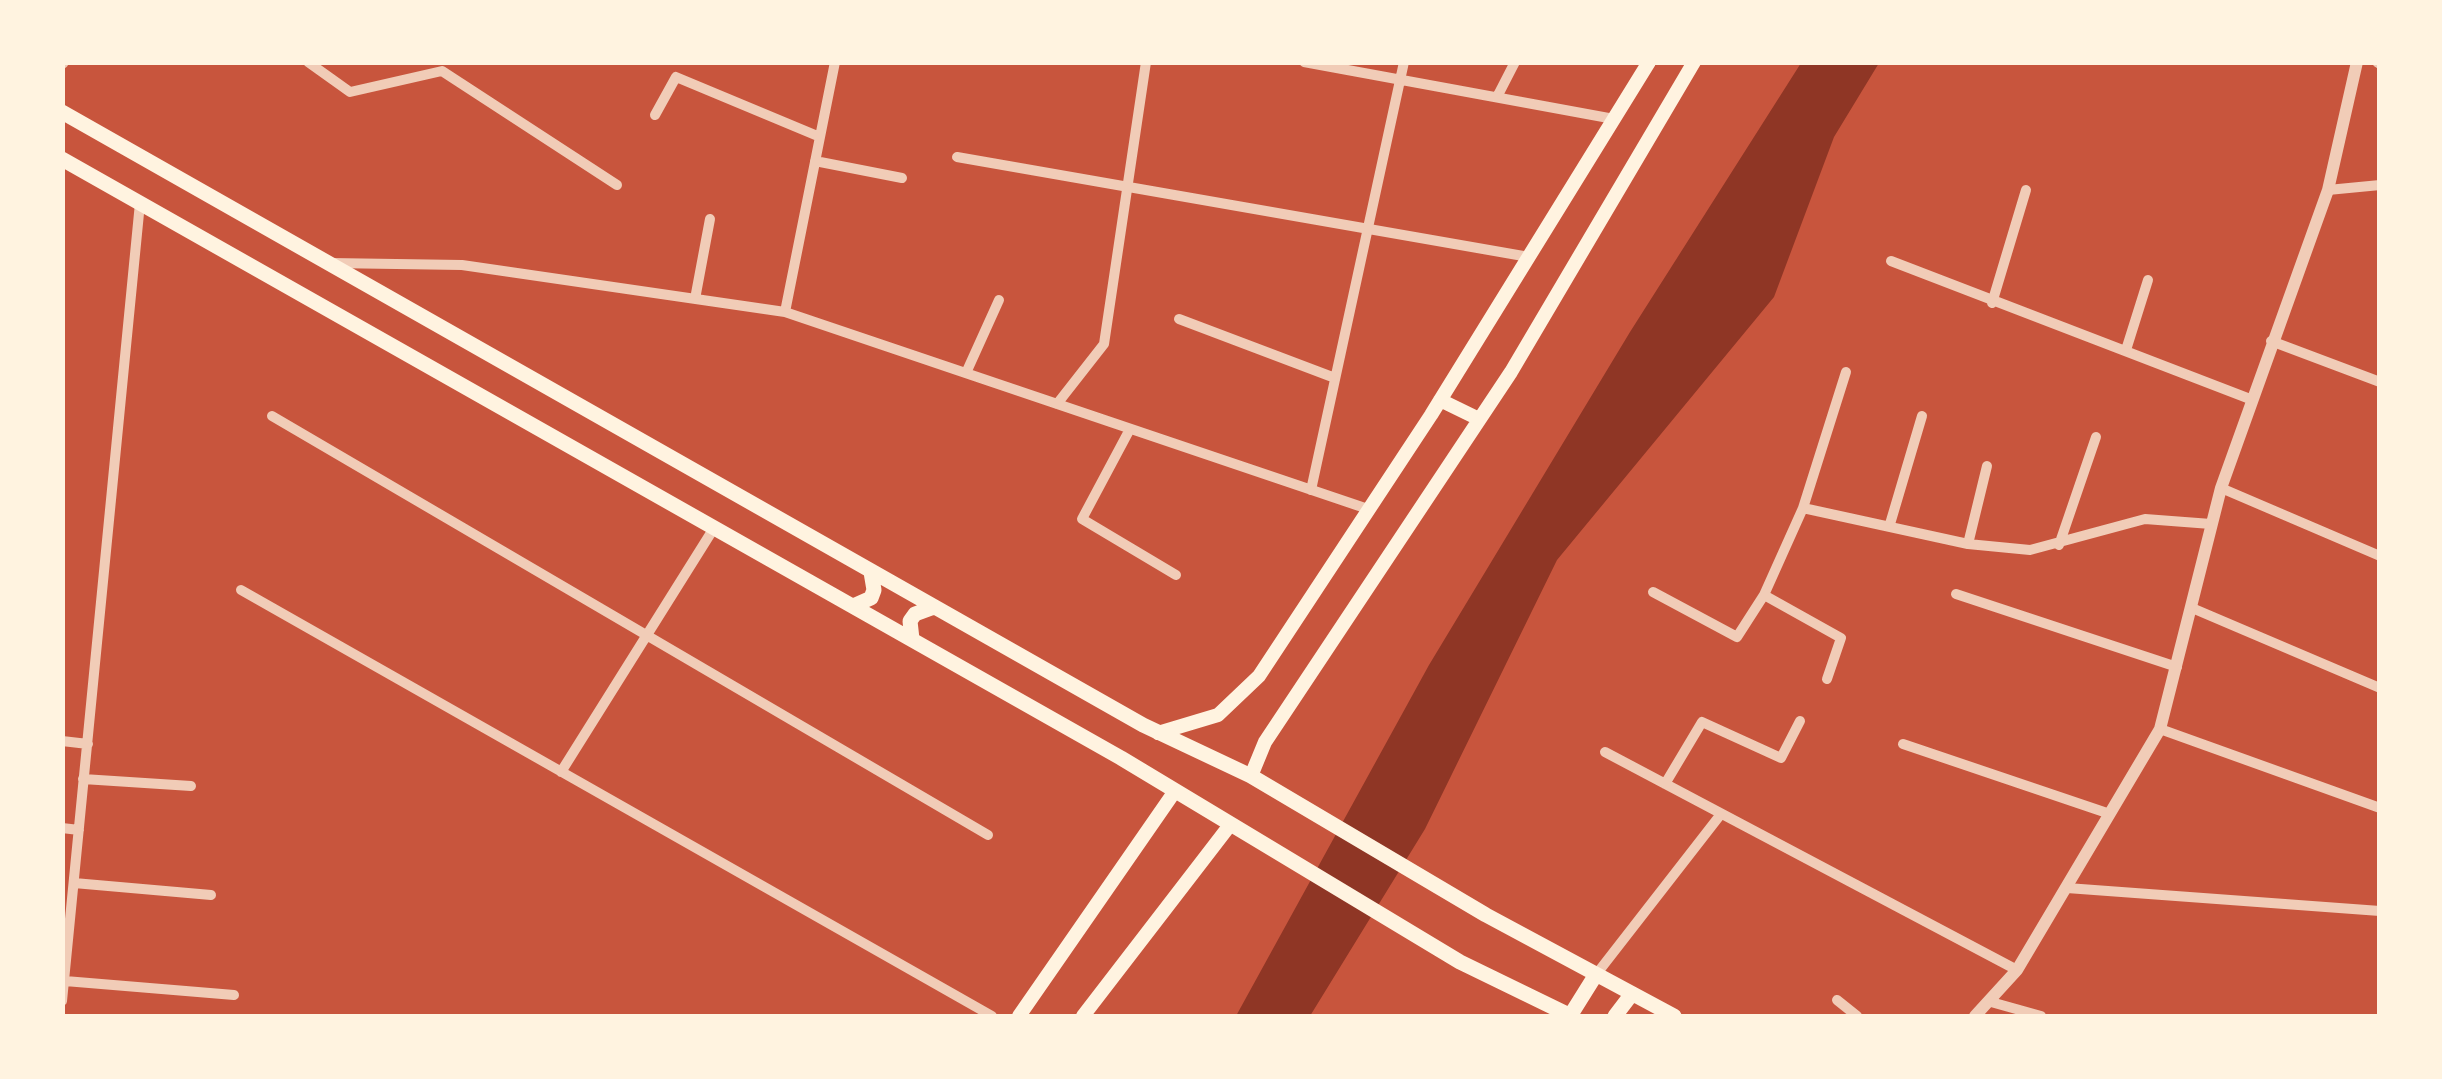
<!DOCTYPE html>
<html>
<head>
<meta charset="utf-8">
<style>
	body { margin:0 }
	#map { position:relative; width:2442px; height:1079px; overflow:hidden; background:#c8553d; font-family:"Space Grotesk",sans-serif }
	canvas { display:block }
	.frame { position:absolute; inset:0; border:65px solid #fff3e0; pointer-events:none }
</style>
</head>
<body>
<div id="map">
<canvas width="2442" height="1079"></canvas>
<div class="frame"></div>
</div>
<script>
const ctx = document.querySelector('canvas').getContext('2d');
ctx.lineJoin = 'round';
function fillPath(path, color) { ctx.fillStyle = color; ctx.fill(path, 'evenodd'); }
const poly = rows => new Path2D(rows.map(r => 'M' + r).join(''));
function trace(path, color, width, dash) { ctx.strokeStyle = color; ctx.lineWidth = width; ctx.lineCap = dash ? 'butt' : 'round'; ctx.setLineDash(dash || []); ctx.stroke(path); }
fillPath(poly([
	[1801,63,1879,63,1834,137,1774,297,1557,560,1425,829,1310,1016,1236,1016,1429,665,1630,332]
]), '#8f3625');
trace(poly([
	[308,62,350,92,442,71,617,185],
	[1304,62,1614,119],
	[2377,62,2380,64],
	[1497,97,1515,62],
	[655,115,676,77,820,137],
	[957,157,1529,257],
	[815,161,902,178],
	[2328,190,2380,185],
	[1891,261,2250,399],
	[330,263,462,265,785,312,1368,509],
	[695,299,710,219],
	[1992,303,2026,190],
	[785,312,835,62],
	[1179,319,1335,378],
	[2271,341,2380,382],
	[2126,350,2148,280],
	[966,373,999,300],
	[1057,404,1104,344,1146,62],
	[272,416,988,835],
	[1130,429,1082,519,1176,575],
	[2221,488,2380,556],
	[1311,490,1404,62],
	[1803,508,1968,544,2030,550,2145,519,2211,524],
	[1890,524,1922,416],
	[1968,544,1987,466],
	[2059,545,2096,437],
	[241,590,992,1016],
	[1653,592,1737,637,1764,595],
	[1956,594,2177,667],
	[2192,608,2380,688],
	[1827,679,1841,638,1764,595,1803,508,1846,372],
	[2160,729,2380,808],
	[62,741,88,744],
	[1903,744,2110,814],
	[1605,752,2017,970],
	[561,772,714,528],
	[83,779,191,786],
	[1665,784,1702,722,1781,758,1800,721],
	[62,828,79,830],
	[74,883,211,895],
	[2067,888,2380,911],
	[1595,976,1721,814],
	[65,981,234,995],
	[1837,1000,1857,1016],
	[62,1001,140,203],
	[1991,1002,2041,1016]
]), '#f1ccb7', 10);
trace(poly([
	[62,63,63,62],
	[1975,1016,2017,970,2160,729,2221,488,2328,190,2357,62]
]), '#f1ccb7', 12);
trace(poly([
	[1440,400,1479,419],
	[1158,733,1218,715,1259,676,1431,415,1649,62],
	[1251,776,1265,742,1511,372,1694,62],
	[1019,1016,1175,791],
	[1083,1016,1230,825]
]), '#fff3e0', 14);
trace(poly([
	[62,112,1143,725,1251,776,1486,915,1674,1016],
	[62,159,1121,758,1460,962,1571,1016],
	[853,606,871,598,874,590,871,572],
	[912,639,910,621,915,614,934,607],
	[1570,1016,1595,976],
	[1615,1016,1631,995]
]), '#fff3e0', 15);
</script>
</body>
</html>
